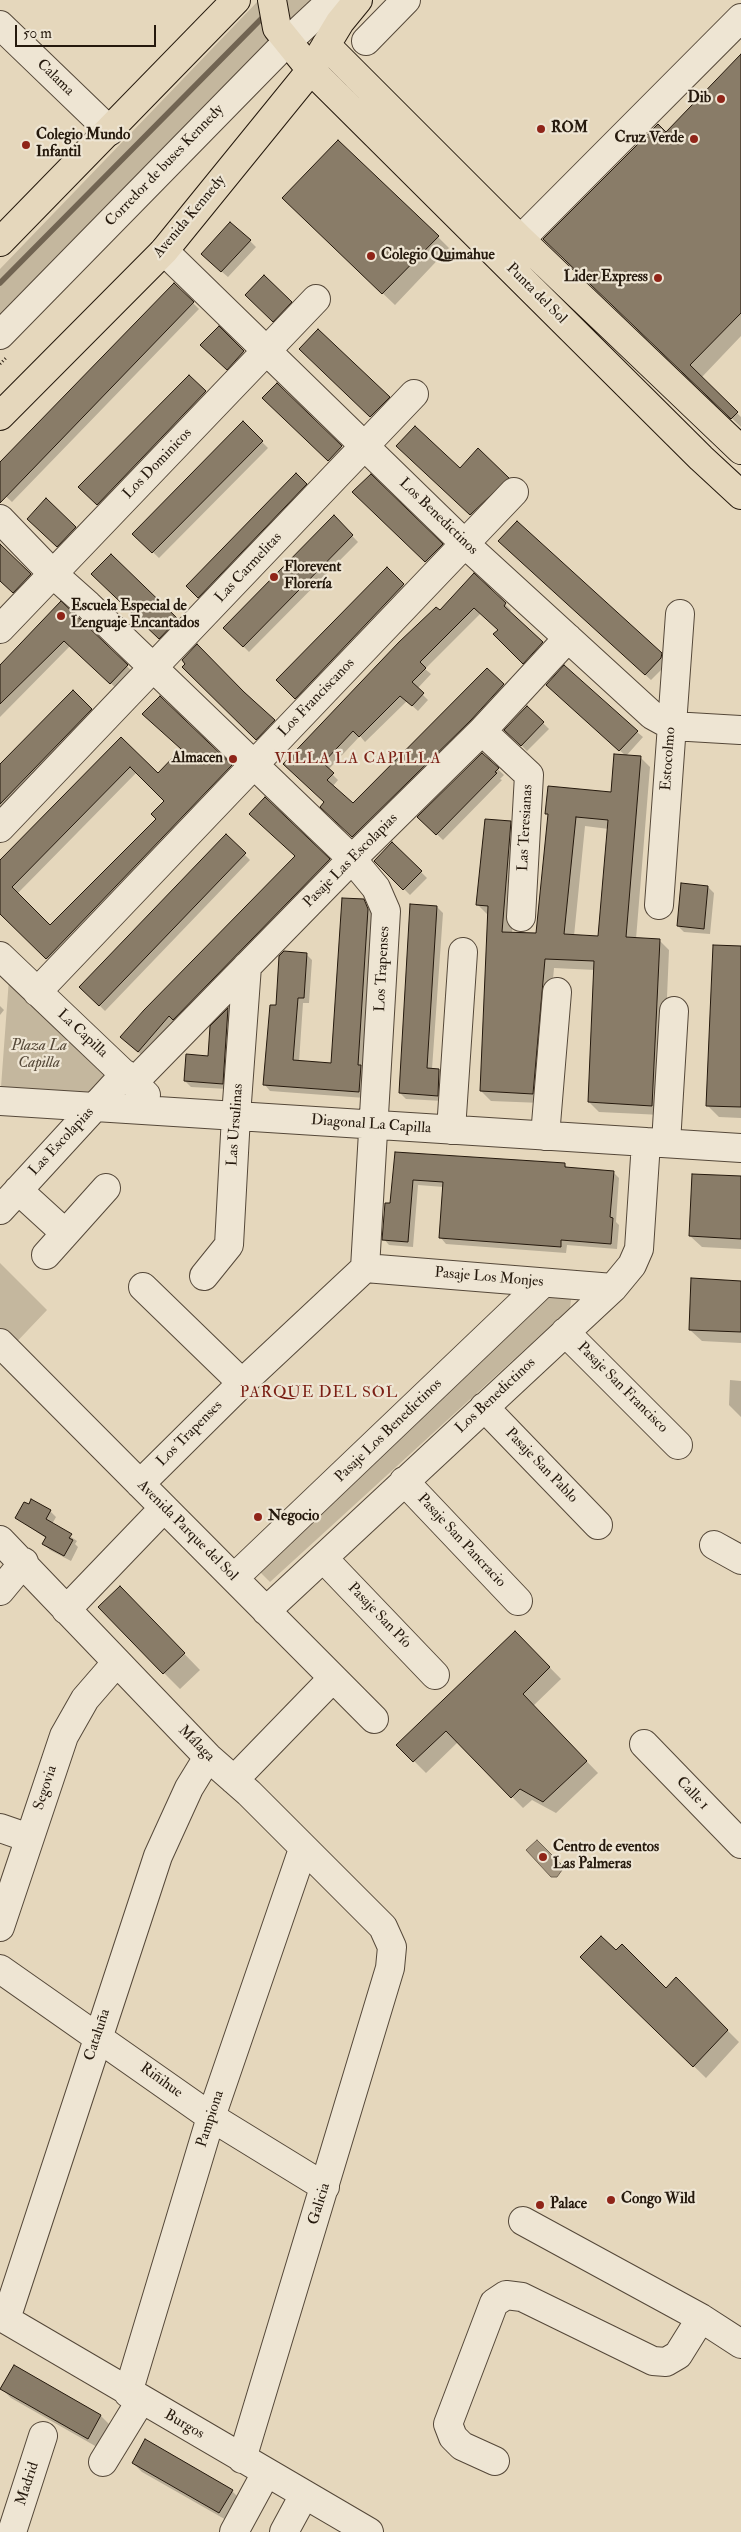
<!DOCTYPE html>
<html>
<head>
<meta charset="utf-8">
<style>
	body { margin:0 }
	#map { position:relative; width:741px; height:2532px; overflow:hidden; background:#e5d7bc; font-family:"IM FELL Double Pica",serif }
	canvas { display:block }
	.scale { position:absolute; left:15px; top:25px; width:141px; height:22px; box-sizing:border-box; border:2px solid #25190d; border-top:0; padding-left:6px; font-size:15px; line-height:18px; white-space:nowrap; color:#25190d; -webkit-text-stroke:4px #eee5d3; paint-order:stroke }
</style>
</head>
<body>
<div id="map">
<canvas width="741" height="2532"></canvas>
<div class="scale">50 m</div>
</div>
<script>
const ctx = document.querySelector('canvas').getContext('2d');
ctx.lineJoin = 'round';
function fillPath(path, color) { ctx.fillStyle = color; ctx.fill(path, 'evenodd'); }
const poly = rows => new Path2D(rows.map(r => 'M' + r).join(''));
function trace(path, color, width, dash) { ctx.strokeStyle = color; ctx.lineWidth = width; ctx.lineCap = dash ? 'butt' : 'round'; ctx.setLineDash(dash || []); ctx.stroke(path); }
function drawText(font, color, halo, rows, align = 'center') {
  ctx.font = font + ' "IM FELL Double Pica",serif'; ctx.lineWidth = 4.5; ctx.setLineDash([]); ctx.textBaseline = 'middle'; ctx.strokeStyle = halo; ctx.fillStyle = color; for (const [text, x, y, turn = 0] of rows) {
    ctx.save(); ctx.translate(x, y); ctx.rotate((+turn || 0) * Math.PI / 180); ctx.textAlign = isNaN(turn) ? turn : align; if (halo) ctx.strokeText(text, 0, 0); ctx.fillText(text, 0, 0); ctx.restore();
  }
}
fillPath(poly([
	[259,0,316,0,0,323,0,269],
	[9,979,107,1070,99,1089,80,1096,1,1087],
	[0,1263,47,1310,8,1351,0,1343],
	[548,1290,572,1292,570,1308,270,1582,254,1566]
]), '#c4b79e');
const water = poly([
	[537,1840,561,1864,562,1870,557,1877,551,1877,526,1850,537,1840]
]);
fillPath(water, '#a49680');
trace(water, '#716452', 1);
fillPath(poly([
	[741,56,741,336,701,378,741,417,741,427,556,251],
	[295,210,438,237,449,248,395,305],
	[250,241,256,247,228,277,208,260],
	[264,277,297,308,279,327,246,295],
	[174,284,199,309,12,502,0,491,0,464],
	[219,328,249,358,233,375,202,345],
	[318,331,394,404,377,422,301,349],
	[189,376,211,398,103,510,80,487],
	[277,385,347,453,335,466,264,398],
	[243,423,268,448,159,558,134,534],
	[478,450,513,484,477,520,403,452,460,469],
	[296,475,312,490,205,603,187,586],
	[371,476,448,551,432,567,354,492],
	[46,500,81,533,64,552,34,525],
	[334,517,358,542,249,652,225,628],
	[505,547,661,654,667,660,667,664,651,680],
	[6,551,36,581,19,598,0,580,0,557],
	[111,556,183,626,165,644,93,574],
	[387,569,409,591,302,703,278,680],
	[61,603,133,672,117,689,70,646,0,717,0,666],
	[505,604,511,610,509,612,548,649,529,669,495,634,500,630,481,613,425,669,431,674,417,689,428,700,418,711,407,701,365,742,360,736,328,770,338,780,333,786,353,805,487,670,509,691,358,842,322,807,326,803,290,770,440,612],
	[197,646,280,726,263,744,183,667],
	[553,691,637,732,643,737,626,756],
	[73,692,97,715,0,815,0,766],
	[160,697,237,772,53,964,0,913,0,864,121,738,158,775,182,749],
	[137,772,166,801,158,819,50,927,17,894],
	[527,707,549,729,527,751,506,730],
	[482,754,504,775,500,779,502,780,443,840,419,817],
	[641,758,650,767,636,939,659,940,669,950,662,1115,599,1112,589,1102,595,970,554,968,542,1103,491,1101,481,1091,488,915,478,905,510,823,520,832,512,933,537,934,549,816,547,813,612,794],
	[585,826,609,829,600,937,574,936],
	[265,799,335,866,144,1057,127,1043,296,856],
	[226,836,250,860,105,1011,81,987],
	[392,843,427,878,410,895,375,860],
	[708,887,714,893,710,934,684,932,678,926],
	[363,901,374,916,365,1098,270,1091,265,1085,277,1007,306,954,312,960,309,1003,303,1003,299,1062,332,1064],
	[437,907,443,913,432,1069,439,1070,445,1076,443,1101,406,1099,400,1093],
	[741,948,741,1118,719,1117,707,1105],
	[0,1006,4,1010,0,1015],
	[228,1010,233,1015,228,1089,191,1087,185,1081,209,1057,212,1027],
	[396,1153,564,1164,569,1169,613,1172,619,1178,616,1222,619,1225,617,1249,567,1245,566,1253,446,1244,441,1238,444,1187,418,1185,413,1247,389,1245,384,1239,391,1204],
	[741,1178,741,1249,702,1247,690,1236],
	[741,1282,741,1343,702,1341,690,1330],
	[730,1380,741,1381,741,1417,729,1405],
	[29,1506,50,1511,56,1517,52,1524,77,1541,75,1544,78,1547,71,1561,50,1550,44,1544,47,1539,17,1518],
	[136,1604,200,1670,180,1689,164,1673],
	[515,1632,561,1679,533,1706,598,1773,556,1813,532,1800,523,1808,458,1742,426,1773,398,1745],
	[616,1952,666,1990,676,1979,739,2042,706,2078,582,1957],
	[15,2367,101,2416,110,2425,97,2447,11,2398,2,2389],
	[133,2463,232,2491,241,2500,228,2521,142,2472]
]), '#0003');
trace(poly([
	[0,283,266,14]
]), '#716452', 5.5);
const building = poly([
	[741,54,741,313,690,365,738,412,731,419,543,239,658,124,666,132,741,54],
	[338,140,439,236,382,294,282,198,338,140],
	[230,222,251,240,221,272,201,254,230,222],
	[264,275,292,302,273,322,245,295,264,275],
	[174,283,194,302,0,503,0,462,174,283],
	[219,326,244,351,227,370,200,345,219,326],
	[318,329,390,397,370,417,299,349,318,329],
	[189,375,206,391,97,505,78,487,189,375],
	[277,383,342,446,328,461,262,398,277,383],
	[243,421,263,441,152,553,132,534,243,421],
	[415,426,460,468,478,448,509,478,470,515,396,446,415,426],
	[296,473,307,484,198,598,186,586,296,473],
	[371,474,443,544,425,562,352,492,371,474],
	[46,498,76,527,57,547,27,519,46,498],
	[334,515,353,535,243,647,223,628,334,515],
	[517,521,662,653,661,658,645,675,498,541,517,521],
	[0,544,31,574,13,593,0,581,0,544],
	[111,554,178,619,159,639,91,574,111,554],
	[387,567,404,584,295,699,276,680,387,567],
	[474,573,506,603,504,606,543,642,523,664,493,634,498,630,474,608,420,662,426,668,412,682,424,693,412,706,400,696,359,737,353,731,323,763,334,773,327,780,353,803,487,668,504,684,471,720,352,837,320,807,324,802,283,764,399,642,436,607,440,610,474,573],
	[61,601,128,665,110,684,64,641,0,704,0,665,61,601],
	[197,644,244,692,275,720,256,740,182,667,185,664,182,660,197,644],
	[564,665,638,731,619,751,546,685,564,665],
	[73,690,92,709,0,804,0,764,73,690],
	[160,696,232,765,46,959,0,914,0,860,121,737,158,773,181,749,142,714,160,696],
	[130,767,164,801,151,814,156,819,50,925,12,887,130,767],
	[527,706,544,722,521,746,504,730,527,706],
	[482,753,499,768,495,772,497,773,436,835,417,817,482,753],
	[614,754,641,756,626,937,660,939,652,1106,588,1102,594,961,545,959,533,1094,480,1091,488,906,476,905,485,819,511,821,502,932,536,933,548,814,545,814,548,786,611,792,614,754],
	[576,817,608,820,598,936,564,934,576,817],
	[265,797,330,859,173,1020,169,1016,138,1052,120,1037,144,1010,295,856,249,814,265,797],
	[226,834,246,853,99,1006,79,987,226,834],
	[392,842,422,871,403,890,374,861,392,842],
	[681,883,708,886,704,929,677,926,681,883],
	[342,898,364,899,368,909,358,1065,361,1065,359,1092,263,1085,270,1005,276,1005,279,956,284,951,307,953,304,998,298,998,293,1060,331,1063,342,898],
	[410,904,437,906,427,1068,439,1069,438,1096,399,1093,410,904],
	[713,945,741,946,741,1107,706,1106,713,945],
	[228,1008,223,1084,184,1081,186,1054,208,1056,210,1026,228,1008],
	[395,1152,565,1163,565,1167,614,1171,610,1217,613,1218,611,1244,561,1240,561,1247,439,1238,443,1182,413,1180,408,1242,382,1240,385,1203,390,1203,395,1152],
	[692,1174,741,1176,741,1239,689,1236,692,1174],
	[691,1278,741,1281,741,1332,689,1330,691,1278],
	[31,1499,51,1510,46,1519,72,1534,69,1538,73,1540,64,1556,42,1544,46,1537,15,1518,24,1502,29,1504,31,1499],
	[120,1586,185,1653,163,1674,98,1607,120,1586],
	[515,1631,550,1667,523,1694,587,1761,543,1802,520,1789,511,1798,446,1731,413,1762,396,1745,515,1631],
	[601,1936,616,1950,622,1944,666,1988,676,1977,728,2030,693,2067,580,1957,601,1936],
	[14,2365,101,2415,88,2439,0,2389,14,2365],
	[145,2439,233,2490,219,2513,132,2463,145,2439]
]);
fillPath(building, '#897c68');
trace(building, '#25190d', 1);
const minor = poly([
	[0,25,110,131],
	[366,41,406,0],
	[164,251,465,544,652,715,672,726,740,730],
	[504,256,741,18],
	[0,335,287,42,332,0],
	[0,519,52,573,88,605,352,859,376,888,386,911,365,1268,242,1383,140,1484],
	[0,629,316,299],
	[482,731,529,775,521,917],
	[0,828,414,394],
	[659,905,680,614],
	[0,956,146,1095],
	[37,992,514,492],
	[133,1083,352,859,482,731,568,638],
	[0,1101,741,1148],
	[451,1130,463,952],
	[545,1136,557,992],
	[666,1143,674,1011],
	[18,1190,65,1233],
	[0,1210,125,1074],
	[46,1255,106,1188],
	[365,1268,613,1288],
	[204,1276,229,1245,236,1116,247,966],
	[143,1287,242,1383],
	[565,1332,678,1445],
	[0,1343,374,1719],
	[484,1407,598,1525],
	[404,1481,518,1601],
	[0,1540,208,1757,249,1793,383,1927,392,1947,390,1968,242,2459],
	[714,1545,741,1560],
	[323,1558,435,1675],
	[234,1578,543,1283],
	[0,1591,24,1562],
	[66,1610,164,1508],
	[266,1611,613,1288,632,1265,639,1249,646,1142],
	[644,1744,741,1844],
	[234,1780,333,1678],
	[0,1828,29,1838],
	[0,1927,64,1736,85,1699,117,1662],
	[0,1969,211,2117,325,2187],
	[523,2221,701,2318,741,2344],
	[0,2316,369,2532],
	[6,2319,158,1856,189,1788,208,1757],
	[128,2393,211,2117,303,1849],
	[495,2461,462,2446,453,2437,448,2424,494,2303,506,2295,522,2297,653,2361,666,2362,678,2355,701,2318],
	[103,2462,141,2400],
	[12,2532,43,2436],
	[234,2532,266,2473],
	[284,2532,304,2495]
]);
const major = poly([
	[272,0,277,28,311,70,701,458,741,495],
	[326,45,520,239,741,450],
	[0,242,236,0],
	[0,416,164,251,311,70,340,22,358,0]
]);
trace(minor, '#554839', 30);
trace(major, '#25190d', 30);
trace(poly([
	[0,364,7,357]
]), '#25190d', 3, [1, 2.5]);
trace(minor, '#eee5d3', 28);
trace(major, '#e5d7bc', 28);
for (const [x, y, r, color] of [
	[721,99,5,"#8f2418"],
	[541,129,5,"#8f2418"],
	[694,139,5,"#8f2418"],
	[26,145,5,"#8f2418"],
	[371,256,5,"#8f2418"],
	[658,278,5,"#8f2418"],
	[274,577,5,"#8f2418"],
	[61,616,5,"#8f2418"],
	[233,759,5,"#8f2418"],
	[258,1517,5,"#8f2418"],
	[543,1857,5,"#8f2418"],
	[611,2200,5,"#8f2418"],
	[540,2205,5,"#8f2418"]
]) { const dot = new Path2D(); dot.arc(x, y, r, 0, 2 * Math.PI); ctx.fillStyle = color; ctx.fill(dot); trace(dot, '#eee5d3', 2); }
drawText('15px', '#25190d', '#eee5d3', [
	["Calama",55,78,44],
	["Corredor de buses Kennedy",165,166,-46],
	["Avenida Kennedy",190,217,-50],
	["Punta del Sol",536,294,45],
	["Los Dominicos",158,464,-46],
	["Los Benedictinos",438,517,44],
	["Las Carmelitas",249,568,-47],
	["Los Franciscanos",317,698,-46],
	["Estocolmo",669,759,-86],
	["Las Teresianas",526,828,-87],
	["Pasaje Las Escolapias",351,861,-45],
	["Los Trapenses",383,969,-87],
	["La Capilla",82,1034,43],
	["Las Ursulinas",236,1125,-86],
	["Diagonal La Capilla",371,1125,4],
	["Las Escolapias",62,1142,-47],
	["Pasaje Los Monjes",489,1278,5],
	["Pasaje San Francisco",622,1388,45],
	["Los Benedictinos",496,1396,-43],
	["Pasaje Los Benedictinos",389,1431,-44],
	["Los Trapenses",190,1434,-45],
	["Pasaje San Pablo",541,1466,46],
	["Avenida Parque del Sol",187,1531,45],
	["Pasaje San Pancracio",461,1541,47],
	["Pasaje San Pío",379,1616,46],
	["Málaga",196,1744,45],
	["Segovia",46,1788,-72],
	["Calle 1",692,1794,46],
	["Cataluña",98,2035,-72],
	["Riñihue",161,2081,36],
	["Pampiona",211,2119,-72],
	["Galicia",320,2204,-73],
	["Burgos",184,2425,30],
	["Madrid",28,2484,-72]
]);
drawText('bold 15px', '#25190d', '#eee5d3', [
	["Dib",711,99,"right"],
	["ROM",551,129],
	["Colegio Mundo",36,136],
	["Infantil",36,153],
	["Cruz Verde",684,139,"right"],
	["Colegio Quimahue",381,256],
	["Lider Express",648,278,"right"],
	["Florevent",284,568],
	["Florería",284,585],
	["Escuela Especial de",71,607],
	["Lenguaje Encantados",71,624],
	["Almacen",223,759,"right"],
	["Negocio",268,1517],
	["Centro de eventos",553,1848],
	["Las Palmeras",553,1865],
	["Congo Wild",621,2200],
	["Palace",550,2205]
], 'left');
drawText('italic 15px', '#554838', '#eee5d3', [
	["Plaza La",39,1047],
	["Capilla",39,1064]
]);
ctx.letterSpacing = '1px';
drawText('16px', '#7a1f14', '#eee5d3', [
	["VILLA LA CAPILLA",358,760],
	["PARQUE DEL SOL",319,1394]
]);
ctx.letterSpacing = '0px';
</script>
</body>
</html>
